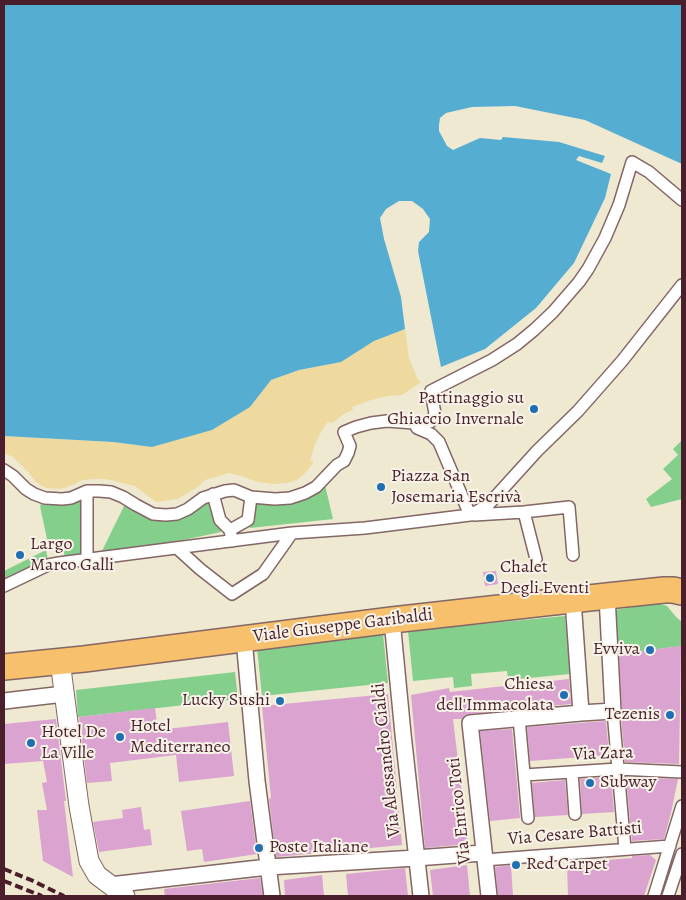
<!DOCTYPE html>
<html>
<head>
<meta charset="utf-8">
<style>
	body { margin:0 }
	#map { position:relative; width:686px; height:900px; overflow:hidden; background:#eee9d0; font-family:Alegreya,serif }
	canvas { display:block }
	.frame { position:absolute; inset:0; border:5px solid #4a1f2b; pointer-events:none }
</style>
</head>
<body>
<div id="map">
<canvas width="686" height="900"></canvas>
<div class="frame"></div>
</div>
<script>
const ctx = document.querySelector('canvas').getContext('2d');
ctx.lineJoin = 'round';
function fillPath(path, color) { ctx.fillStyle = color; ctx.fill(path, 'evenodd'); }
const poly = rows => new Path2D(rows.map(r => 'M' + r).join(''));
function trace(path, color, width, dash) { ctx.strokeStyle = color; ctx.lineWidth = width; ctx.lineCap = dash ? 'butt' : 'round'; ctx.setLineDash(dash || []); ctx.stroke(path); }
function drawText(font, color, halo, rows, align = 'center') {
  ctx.font = font + ' Alegreya,serif'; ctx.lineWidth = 4; ctx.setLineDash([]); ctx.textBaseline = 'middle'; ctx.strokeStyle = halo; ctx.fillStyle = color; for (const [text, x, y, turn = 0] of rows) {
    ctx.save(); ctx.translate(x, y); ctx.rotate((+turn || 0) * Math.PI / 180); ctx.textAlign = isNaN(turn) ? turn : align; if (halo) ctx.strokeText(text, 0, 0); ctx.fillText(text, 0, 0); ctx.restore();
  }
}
fillPath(poly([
	[682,440,682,499,651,507,646,499,672,479,663,469,678,455,673,449],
	[325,485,333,519,250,528,254,501],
	[84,496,84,556,65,559,63,547,47,539,40,506,42,502],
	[211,500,221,532,150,547,101,553,126,502,142,514,192,511],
	[46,550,48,560,4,580,4,571],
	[658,603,667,606,676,617,682,622,682,646,617,654,615,610],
	[565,616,570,674,508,680,507,671,471,674,472,686,454,688,453,677,413,681,408,631],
	[383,634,388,683,262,696,257,648],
	[235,672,238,699,78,717,76,690]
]), '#85cf8c');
fillPath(poly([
	[405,329,409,358,418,380,421,382,402,395,387,396,371,400,352,407,353,410,344,414,332,423,328,422,322,430,315,444,310,460,314,462,311,466,303,475,297,480,287,483,273,484,258,482,241,476,229,473,205,480,198,487,177,499,156,502,135,486,106,479,97,479,82,480,73,485,61,489,46,488,36,482,29,473,13,457,4,453,4,436,113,442,152,447,174,440,250,407,271,380,299,370,341,362,374,341]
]), '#eeda9e');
fillPath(poly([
	[4,4,682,4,682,164,585,120,515,106,472,107,446,113,440,118,439,125,439,131,447,146,453,150,480,138,501,140,503,137,559,142,605,156,602,163,579,156,576,160,611,174,605,198,574,263,536,308,485,349,441,367,418,251,419,242,429,232,430,219,423,209,412,201,399,201,386,209,380,218,384,239,401,297,405,329,374,341,341,362,299,370,271,380,250,407,212,430,152,447,113,442,4,436]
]), '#55add2');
fillPath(poly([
	[496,571,498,584,485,586,483,572],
	[681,646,679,764,625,762,621,716,622,711,619,654],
	[569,679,571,704,469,714,465,715,462,719,453,719,468,844,425,848,411,695,449,688,450,692],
	[388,694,402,845,276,857,269,799,271,798,262,706],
	[155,708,158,730,228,722,234,776,179,782,176,755,110,763,112,781,87,783,79,717],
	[56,719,66,801,64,801,73,877,43,861,37,810,47,810,42,783,47,782,43,761,4,764,4,724],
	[606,721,609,755,530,761,527,727],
	[512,729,520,818,490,821,480,731],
	[611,777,614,812,582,814,580,779],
	[626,777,678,779,671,813,664,839,632,841],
	[565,780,568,815,535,817,532,783],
	[250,801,257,854,204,862,202,849,187,851,181,811],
	[141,807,144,830,150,829,152,845,99,852,93,822,123,818,122,810],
	[650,855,656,860,644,896,568,896,567,863,632,858,632,856],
	[467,865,470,896,433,896,430,870],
	[511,865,513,896,498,896,495,867],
	[405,868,408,896,348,896,346,874],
	[322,875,324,896,285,896,284,880],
	[260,878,263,896,165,896,164,889]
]), '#dba3d0');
const pedestrian = poly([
	[414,423,422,424,430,422,433,419,435,413,431,393,431,391,492,360,517,344,534,330,553,312,579,282,588,269,605,238,619,205,632,162,649,172,682,200],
	[4,470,13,476,26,489,34,494,45,498,62,499,71,498,87,491,99,491,111,492,123,497,136,505,153,514,166,515,177,514,188,509,203,498,225,491,234,490,251,497,275,499,290,498,305,493,316,487,337,465,344,461,348,453,350,446,344,432,356,427,371,423,387,421,414,423,417,428,431,434,439,442,470,515,365,528,292,533,59,563,48,565,4,586],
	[87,491,87,560],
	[213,494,220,520,230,530,232,541],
	[524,512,569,507,573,555],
	[470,515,488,505,537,451,578,411,622,361,682,285],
	[474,515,524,512,536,559],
	[230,530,248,520,251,497],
	[178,549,200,569,232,594,263,574,292,533],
	[613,711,625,849],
	[519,718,528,818],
	[572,772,575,814],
	[524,775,618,769,682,772],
	[484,860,670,846],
	[654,896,682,806],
	[668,896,682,854]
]);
const minor = poly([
	[573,600,581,713,613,711,607,596],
	[392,620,403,734,421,896],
	[244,639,257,781,272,896],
	[4,701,64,694],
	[110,885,268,867,416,858,483,853],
	[489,896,470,723,581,713]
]);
const tertiary = poly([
	[60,661,79,806,89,861,97,875,125,896]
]);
const primary = poly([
	[4,667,84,659,392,620,607,596,664,590,673,590,682,592]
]);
trace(pedestrian, '#836665', 14);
trace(minor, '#836665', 18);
trace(tertiary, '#836665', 21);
trace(primary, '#836665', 28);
trace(pedestrian, '#fff', 11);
trace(minor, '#fff', 15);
trace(tertiary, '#fff', 19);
trace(primary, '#f7c06c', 25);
trace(poly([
	[4,869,31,880,64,896],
	[4,881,42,896]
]), '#4a1f2b', 4, [8, 4]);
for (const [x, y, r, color] of [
	[534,409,5,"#1f6fb2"],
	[381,487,5,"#1f6fb2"],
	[20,555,5,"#1f6fb2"],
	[490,578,5,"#1f6fb2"],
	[650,650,5,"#1f6fb2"],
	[564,695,5,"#1f6fb2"],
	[280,701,5,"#1f6fb2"],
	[670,715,5,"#1f6fb2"],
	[120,737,5,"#1f6fb2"],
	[31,743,5,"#1f6fb2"],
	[590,783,5,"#1f6fb2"],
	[259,848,5,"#1f6fb2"],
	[516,865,5,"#1f6fb2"]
]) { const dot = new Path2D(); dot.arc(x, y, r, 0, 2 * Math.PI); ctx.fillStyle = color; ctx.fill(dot); trace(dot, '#f7f3e8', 2); }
drawText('18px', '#4a1f2b', '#f7f3e8', [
	["Pattinaggio su",524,399,"right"],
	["Ghiaccio Invernale",524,420,"right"],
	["Piazza San",391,477],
	["Josemaria Escrivà",391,498],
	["Largo",30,545],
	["Marco Galli",30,566],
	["Chalet",500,568],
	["Degli Eventi",500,589],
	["Evviva",640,650,"right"],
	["Chiesa",554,685,"right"],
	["dell'Immacolata",554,706,"right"],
	["Lucky Sushi",270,701,"right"],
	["Tezenis",660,715,"right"],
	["Hotel",130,727],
	["Mediterraneo",130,748],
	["Hotel De",41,733],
	["La Ville",41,754],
	["Subway",600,783],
	["Poste Italiane",269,848],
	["Red Carpet",526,865]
], 'left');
drawText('18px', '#4a1f2b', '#f7f3e8', [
	["Viale Giuseppe Garibaldi",343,626,-7],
	["Via Zara",603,754,-2],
	["Via Alessandro Cialdi",387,760,-96],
	["Via Enrico Toti",460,811,-96],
	["Via Cesare Battisti",575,834,-5]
]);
</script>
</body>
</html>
